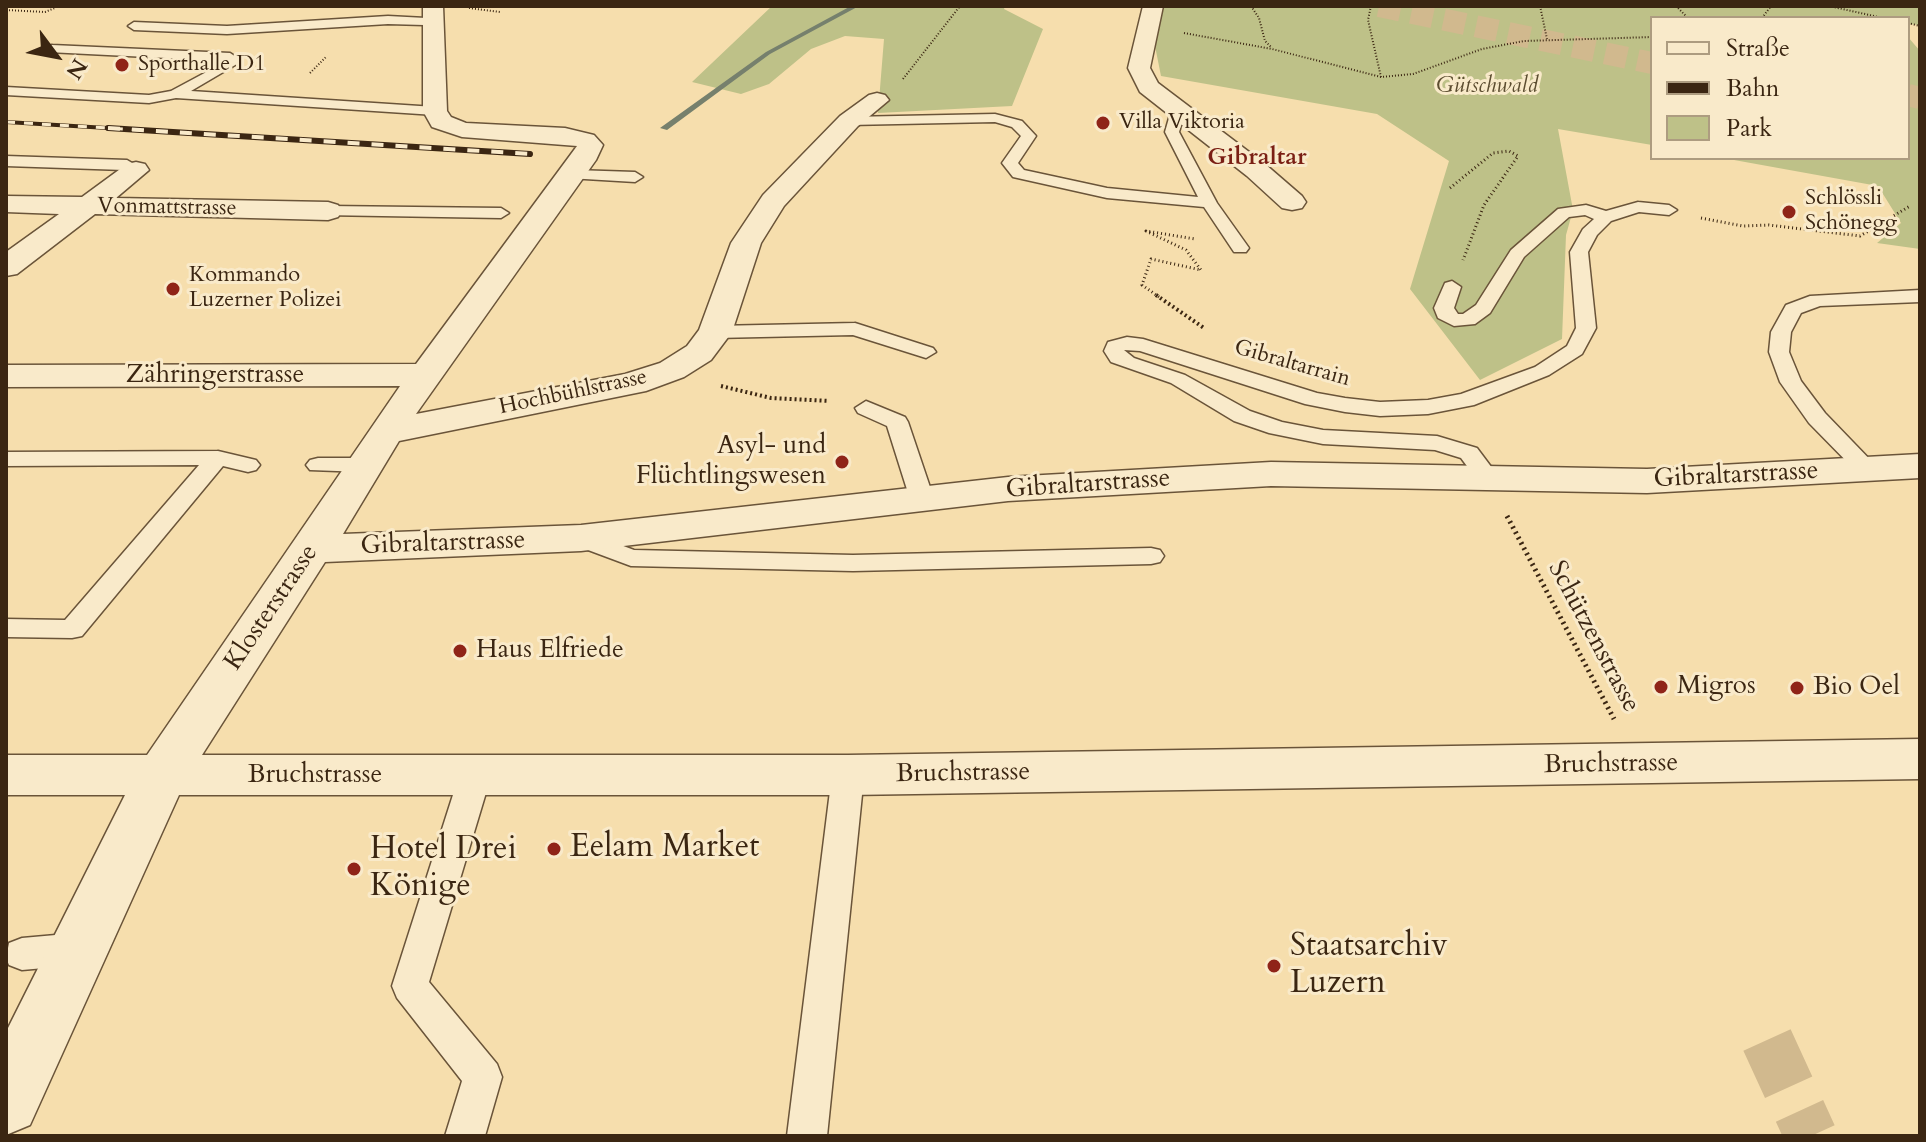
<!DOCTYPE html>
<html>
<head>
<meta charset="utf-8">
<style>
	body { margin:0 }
	#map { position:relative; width:1926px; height:1142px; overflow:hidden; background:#f6dead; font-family:Cardo,serif }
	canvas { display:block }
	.frame { position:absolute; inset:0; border:8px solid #3b2612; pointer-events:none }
	.legend { position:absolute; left:1650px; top:16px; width:260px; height:144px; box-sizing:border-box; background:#f9eaca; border:2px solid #ad9c80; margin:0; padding:10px 14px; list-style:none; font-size:24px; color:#3b2612 }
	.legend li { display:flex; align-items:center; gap:16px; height:40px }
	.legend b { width:40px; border:2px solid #ad9c80 }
	.north { position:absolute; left:16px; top:16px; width:80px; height:80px; -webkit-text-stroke:6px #f9eaca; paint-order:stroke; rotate:122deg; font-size:22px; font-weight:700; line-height:32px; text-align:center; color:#3b2612 }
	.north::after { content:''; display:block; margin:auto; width:28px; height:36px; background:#3b2612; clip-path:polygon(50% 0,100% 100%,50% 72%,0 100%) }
</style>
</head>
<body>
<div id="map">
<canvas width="1926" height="1142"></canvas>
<div class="frame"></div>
<ul class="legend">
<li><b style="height:10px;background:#f9eaca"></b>Straße</li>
<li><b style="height:10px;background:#3b2612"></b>Bahn</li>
<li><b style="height:22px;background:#bec188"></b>Park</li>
</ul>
<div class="north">N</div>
</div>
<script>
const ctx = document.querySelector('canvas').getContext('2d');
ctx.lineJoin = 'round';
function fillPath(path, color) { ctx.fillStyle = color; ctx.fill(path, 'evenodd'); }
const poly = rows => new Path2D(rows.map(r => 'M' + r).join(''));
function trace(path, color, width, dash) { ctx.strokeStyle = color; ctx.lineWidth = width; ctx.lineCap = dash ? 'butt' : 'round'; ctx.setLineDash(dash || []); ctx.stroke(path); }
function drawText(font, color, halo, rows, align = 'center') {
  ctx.font = font + ' Cardo,serif'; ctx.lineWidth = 6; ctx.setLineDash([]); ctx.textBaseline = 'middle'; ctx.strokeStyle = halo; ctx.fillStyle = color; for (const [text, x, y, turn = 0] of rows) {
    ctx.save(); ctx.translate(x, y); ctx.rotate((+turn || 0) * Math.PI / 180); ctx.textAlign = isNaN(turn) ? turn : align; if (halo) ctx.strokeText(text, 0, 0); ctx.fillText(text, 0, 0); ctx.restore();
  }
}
fillPath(poly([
	[772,6,1005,6,1004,9,1043,29,1012,106,878,113,884,39,845,36,811,49,769,84,741,94,692,82],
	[1164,6,1920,6,1920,25,1908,24,1908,18,1652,18,1652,145,1558,129,1573,210,1566,235,1562,339,1480,380,1410,289,1449,161,1377,114,1161,76,1150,21,1163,11],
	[1908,37,1920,51,1920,249,1877,243,1901,223,1878,186,1723,158,1908,158]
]), '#bec188');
fillPath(poly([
	[851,6,859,6,770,54,667,130,660,128,766,52,851,6]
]), '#76806d');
trace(poly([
	[1767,1040,1811,1136]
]), '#d1b98e', 52, [52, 26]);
trace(poly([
	[1379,6,1652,63],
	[1908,95,1920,98]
]), '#d1b98e', 22, [22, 11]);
const service = poly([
	[388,16,426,18,442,27,436,31,424,25,388,24,227,34,134,30,128,26,134,22,227,26,388,16],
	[52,45,230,53,242,61,191,91,435,107,442,111,435,115,176,98,149,103,6,95,6,87,149,95,171,91,227,61,48,52,48,46,52,45],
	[1178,107,1185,111,1179,132,1217,203,1249,248,1246,252,1234,252,1204,207,1107,198,1013,177,1002,163,1021,136,1012,127,995,122,849,125,842,121,849,117,995,114,1022,121,1036,136,1018,163,1024,170,1107,188,1198,197,1165,132,1171,111,1178,107],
	[6,156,127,160,144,170,136,175,124,170,6,166,6,156],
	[574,170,635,172,643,177,635,182,568,178,566,175,574,170],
	[1638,202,1669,205,1677,210,1669,215,1639,212,1611,221,1597,235,1588,252,1596,328,1582,354,1549,375,1474,405,1428,414,1380,416,1345,412,1305,404,1140,351,1124,350,1134,358,1185,375,1250,411,1282,422,1323,430,1437,436,1477,448,1498,476,1494,481,1478,481,1461,458,1435,450,1323,444,1269,433,1234,421,1171,383,1111,362,1104,351,1108,342,1127,337,1143,339,1317,393,1345,398,1380,402,1428,400,1461,394,1535,367,1567,346,1576,328,1570,252,1583,229,1594,219,1585,215,1569,217,1524,257,1490,313,1475,324,1454,326,1438,318,1434,308,1445,283,1452,281,1461,287,1454,308,1458,314,1463,314,1476,305,1511,250,1558,209,1586,205,1606,211,1638,202],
	[328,206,501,208,509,213,501,218,322,215,320,211,328,206],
	[1920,290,1920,302,1820,306,1801,313,1791,332,1789,352,1801,381,1825,413,1879,469,1875,474,1867,476,1859,474,1809,423,1780,382,1769,352,1771,332,1786,305,1810,296,1920,290],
	[855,323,933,348,936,352,926,358,853,335,715,338,705,332,715,326,855,323],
	[866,401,905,417,908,422,934,499,931,504,913,504,910,499,887,426,858,413,855,408,866,401],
	[218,451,256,460,260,465,256,470,248,472,223,466,82,636,72,638,6,637,6,619,65,620,199,465,6,466,6,452,218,451],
	[318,458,364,458,372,460,376,465,372,470,364,472,310,470,306,465,310,460,318,458],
	[581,530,634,550,853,555,1151,548,1160,550,1164,556,1160,562,1151,564,853,571,631,566,572,544,568,538,572,532,581,530],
	[848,763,859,766,864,775,827,1136,787,1136,832,775,837,766,848,763],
	[475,764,486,767,491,776,429,982,497,1064,502,1077,485,1136,445,1136,462,1081,397,998,392,986,459,776,464,767,475,764],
	[78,933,91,938,96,949,91,960,78,965,22,970,9,965,6,958,9,943,22,938,78,933]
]);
const minor = poly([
	[423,6,443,6,447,111,451,117,466,123,565,128,594,135,603,145,596,160,416,414,625,374,660,363,687,346,699,330,731,243,763,195,840,116,869,95,877,93,885,95,889,100,858,126,784,206,761,243,732,332,711,360,684,377,646,391,399,441,343,534,581,525,1008,477,1271,462,1647,469,1920,454,1920,478,1647,493,1271,486,1008,501,581,551,325,562,202,755,848,755,1920,739,1920,779,848,795,179,795,30,1125,6,1135,6,1032,125,795,6,795,6,755,147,755,400,386,6,387,6,365,416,364,577,146,462,137,432,127,423,111,423,6],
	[1143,6,1163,6,1150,68,1158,83,1265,164,1302,196,1306,202,1302,208,1292,210,1282,208,1247,176,1140,92,1128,68,1143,6],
	[136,162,145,164,149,170,116,198,328,202,338,205,342,211,338,217,328,220,95,214,17,274,6,276,6,252,59,214,6,212,6,196,82,197,127,164,136,162]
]);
trace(service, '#6a5439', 3);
trace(minor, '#6a5439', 3);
trace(poly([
	[1251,6,1259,18,1265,41,1272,48],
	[1371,6,1368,20,1381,77],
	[1540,6,1547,39],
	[1676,6,1688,18],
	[1829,6,1883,18],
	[469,8,500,12],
	[6,10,45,12,55,8],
	[1762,18,1771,6],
	[1908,23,1920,26],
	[1184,33,1272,49,1381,77,1413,74,1482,49,1524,41,1652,37],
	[310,73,327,56],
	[903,79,960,6]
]), '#3b2612', 2, [1, 2]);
trace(poly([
	[1450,188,1493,153,1509,151,1518,156,1484,205,1463,260],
	[1701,218,1743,226,1769,225,1860,236,1910,206],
	[1159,297,1142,285,1151,259,1201,270,1186,250,1146,231,1195,239]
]), '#3b2612', 3, [1, 3]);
trace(poly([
	[1156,295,1204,328],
	[721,386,771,398,829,401]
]), '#3b2612', 4, [2, 3]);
trace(poly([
	[1507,516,1614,719]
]), '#3b2612', 5, [2, 4]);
fillPath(service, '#f9eaca');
fillPath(minor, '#f9eaca');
const railFar1 = poly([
	[6,122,141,130]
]);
const rail = poly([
	[108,128,530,154]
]);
trace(railFar1, '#3b2612', 4);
trace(rail, '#3b2612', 6);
trace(railFar1, '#f9eaca', 3, [9]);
trace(rail, '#f9eaca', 4, [12]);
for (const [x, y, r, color] of [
	[122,65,8,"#8f2418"],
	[1103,123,8,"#8f2418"],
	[1789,212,8,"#8f2418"],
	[173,289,8,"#8f2418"],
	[842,462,8,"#8f2418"],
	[460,651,8,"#8f2418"],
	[1661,687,8,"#8f2418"],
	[1797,688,8,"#8f2418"],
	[554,849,8,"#8f2418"],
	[354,869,8,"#8f2418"],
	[1274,966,8,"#8f2418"]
]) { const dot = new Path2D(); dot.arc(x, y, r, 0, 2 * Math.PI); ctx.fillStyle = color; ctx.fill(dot); trace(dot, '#f9eaca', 3); }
drawText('22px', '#3b2612', '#f9eaca', [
	["Sporthalle D1",138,65],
	["Villa Viktoria",1119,123],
	["Schlössli",1805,199],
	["Schönegg",1805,224],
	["Kommando",189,276],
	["Luzerner Polizei",189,301]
], 'left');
drawText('italic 22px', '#5c4d30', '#f9eaca', [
	["Gütschwald",1487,87]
]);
drawText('22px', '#3b2612', '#f9eaca', [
	["Vonmattstrasse",167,208,1],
	["Gibraltarrain",1292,364,16],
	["Hochbühlstrasse",573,393,-12]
]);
drawText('bold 24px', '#7a1f14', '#f9eaca', [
	["Gibraltar",1257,158]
]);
drawText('26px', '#3b2612', '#f9eaca', [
	["Zähringerstrasse",215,376],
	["Gibraltarstrasse",1736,476,-3],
	["Gibraltarstrasse",1088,485,-4],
	["Gibraltarstrasse",443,544,-2],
	["Klosterstrasse",272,608,-56],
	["Schützenstrasse",1593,637,62],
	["Bruchstrasse",1611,765,-1],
	["Bruchstrasse",963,774,-1],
	["Bruchstrasse",315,776]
]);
drawText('26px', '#3b2612', '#f9eaca', [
	["Asyl- und",826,447,"right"],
	["Flüchtlingswesen",826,477,"right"],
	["Haus Elfriede",476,651],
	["Migros",1677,687],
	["Bio Oel",1813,688]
], 'left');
drawText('32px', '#3b2612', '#f9eaca', [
	["Eelam Market",570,849],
	["Hotel Drei",370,851],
	["Könige",370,888],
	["Staatsarchiv",1290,948],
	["Luzern",1290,985]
], 'left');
</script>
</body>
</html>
